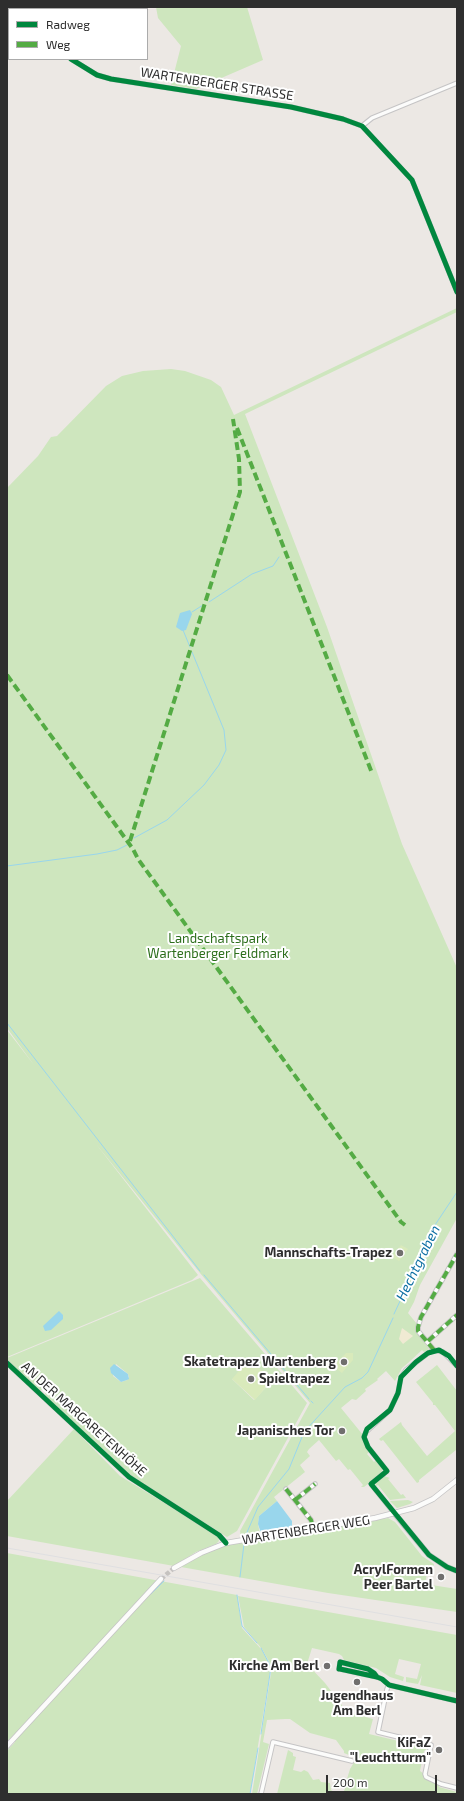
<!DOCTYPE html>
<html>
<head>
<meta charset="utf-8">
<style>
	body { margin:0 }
	#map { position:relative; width:464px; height:1801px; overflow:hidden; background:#ece8e4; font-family:"Exo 2",sans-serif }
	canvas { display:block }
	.frame { position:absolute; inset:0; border:8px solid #2e2e2e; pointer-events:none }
	.legend { position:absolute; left:8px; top:8px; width:140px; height:52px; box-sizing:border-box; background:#fff; border:1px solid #ababab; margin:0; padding:5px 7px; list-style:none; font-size:12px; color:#2e2e2e }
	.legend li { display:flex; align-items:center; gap:8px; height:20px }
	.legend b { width:20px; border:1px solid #ababab }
	.scale { position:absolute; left:326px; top:1775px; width:111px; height:18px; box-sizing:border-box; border:2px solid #2e2e2e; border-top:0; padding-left:5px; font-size:12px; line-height:14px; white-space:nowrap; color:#2e2e2e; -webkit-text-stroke:3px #fff; paint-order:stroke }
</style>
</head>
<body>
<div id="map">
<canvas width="464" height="1801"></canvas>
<div class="frame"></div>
<ul class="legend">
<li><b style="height:5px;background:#00873e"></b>Radweg</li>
<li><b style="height:5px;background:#54ab44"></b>Weg</li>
</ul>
<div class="scale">200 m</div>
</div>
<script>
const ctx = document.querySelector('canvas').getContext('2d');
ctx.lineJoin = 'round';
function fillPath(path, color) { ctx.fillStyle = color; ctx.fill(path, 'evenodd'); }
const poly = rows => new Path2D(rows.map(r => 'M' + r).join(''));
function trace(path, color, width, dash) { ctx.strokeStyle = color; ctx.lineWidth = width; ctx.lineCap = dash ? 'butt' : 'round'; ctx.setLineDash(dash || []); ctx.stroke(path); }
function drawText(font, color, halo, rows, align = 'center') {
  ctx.font = font + ' "Exo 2",sans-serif'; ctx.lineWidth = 4; ctx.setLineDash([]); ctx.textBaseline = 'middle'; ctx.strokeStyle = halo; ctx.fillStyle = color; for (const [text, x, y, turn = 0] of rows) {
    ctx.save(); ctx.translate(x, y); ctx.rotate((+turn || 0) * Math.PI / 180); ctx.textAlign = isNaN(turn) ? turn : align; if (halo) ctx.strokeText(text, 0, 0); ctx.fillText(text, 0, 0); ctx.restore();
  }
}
fillPath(poly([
	[156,7,247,7,263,60,196,89,171,85,181,46,158,18],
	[457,308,457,312,245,414,327,627,402,844,457,968,457,1218,420,1285,414,1302,408,1313,417,1324,416,1330,429,1349,424,1352,422,1350,408,1363,402,1368,395,1381,386,1371,377,1379,378,1380,365,1389,366,1391,356,1400,352,1399,341,1408,363,1435,363,1441,369,1452,367,1454,374,1462,376,1460,382,1468,382,1473,364,1487,361,1487,363,1485,350,1469,348,1470,339,1459,336,1461,319,1440,309,1449,307,1452,310,1456,300,1465,305,1472,274,1497,277,1501,259,1516,258,1524,260,1534,241,1537,240,1531,310,1403,200,1273,96,1144,198,1275,192,1280,7,1357,7,1030,34,1065,7,1028,7,488,38,456,51,437,57,436,106,386,122,376,143,371,171,369,185,371,211,380,221,387,234,415],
	[200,1278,307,1403,237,1531,227,1537,130,1476,46,1397,45,1393,52,1388,49,1385,40,1391,7,1361,7,1358],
	[116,1364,128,1374,129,1377,127,1380,121,1382,113,1376],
	[232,1379,272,1381,254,1400],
	[437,1365,457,1391,457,1451,456,1450,419,1480,419,1482,417,1483,383,1440,381,1441,379,1439,401,1422,402,1425,427,1456,455,1431,435,1405,433,1405,433,1403,416,1382],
	[74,1429,120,1476,209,1530,218,1537,219,1541,216,1544,196,1552,174,1566,7,1536,7,1501],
	[384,1476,390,1478,388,1479,401,1495,403,1494,406,1498,390,1500,378,1485,376,1486,376,1482],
	[408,1500,413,1502,410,1504,397,1508,390,1501],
	[388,1518,395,1522,422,1556,434,1564,431,1573,427,1573,425,1584,457,1589,457,1612,328,1593,181,1567,205,1553,230,1544],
	[7,1553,237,1595,242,1628,262,1650,271,1667,250,1794,7,1794,7,1751,15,1742,11,1738,7,1742],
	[238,1596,457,1635,457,1693,420,1685,422,1675,418,1684,406,1682,406,1677,417,1679,421,1664,399,1659,395,1674,404,1677,403,1681,390,1677,376,1668,344,1660,342,1656,339,1654,312,1648,307,1664,325,1683,347,1712,373,1719,369,1734,428,1748,424,1751,420,1771,439,1785,439,1787,457,1792,457,1794,277,1794,288,1750,293,1753,293,1756,296,1757,293,1770,301,1772,304,1770,308,1772,313,1780,319,1779,321,1782,330,1783,331,1790,334,1792,344,1791,348,1781,347,1779,350,1769,353,1764,354,1757,344,1753,344,1751,336,1740,310,1733,290,1719,285,1719,267,1720,263,1742,269,1744,257,1794,252,1794,272,1667,262,1649,244,1627]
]), '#cee6be');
fillPath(poly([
	[402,1328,413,1336,403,1344,399,1339]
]), '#f0ead3');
fillPath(poly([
	[401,1245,408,1249,399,1261,392,1257],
	[346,1353,353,1353,353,1360,342,1373,333,1366],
	[249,1359,272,1380,255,1400,232,1379]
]), '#d9eabb');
fillPath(poly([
	[190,610,192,614,186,630,182,631,176,627,180,613],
	[59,1311,63,1315,63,1319,51,1330,45,1331,43,1326],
	[114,1364,128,1374,129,1379,127,1380,121,1382,111,1373,110,1368],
	[277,1501,292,1521,292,1527,261,1533,258,1524,259,1516]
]), '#99d6ec');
trace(poly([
	[209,602,252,574,273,566,279,557],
	[192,612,203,605],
	[183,630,190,647],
	[134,838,167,820,204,785,219,765,226,750,224,730,192,652],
	[7,866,97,854,117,850,127,845],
	[7,1023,200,1271],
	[204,1275,309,1399],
	[394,1314,401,1299,404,1286,426,1245,427,1237,457,1192],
	[311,1401,313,1403],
	[245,1537,258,1507,289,1469,304,1432,345,1387,362,1378,368,1372,393,1318],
	[240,1577,244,1544],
	[151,1594,164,1581],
	[237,1595,242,1626,257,1643],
	[261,1734,271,1667,261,1648],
	[250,1794,258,1748]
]), '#99d6ec', 1);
trace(poly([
	[161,1579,174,1568]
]), '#c6c3c0', 4.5, [4.5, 2]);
const minor = poly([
	[7,20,9,21],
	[71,59,97,75,111,79,291,107,343,119,362,126,412,180,457,292],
	[362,126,372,118,457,83],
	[428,1341,457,1315],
	[434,1350,418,1331,418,1327,421,1317,457,1254],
	[7,1363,129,1477,219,1535,226,1543],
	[286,1489,311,1520,313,1528],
	[295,1500,315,1484],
	[395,1514,371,1484,387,1471,368,1447,364,1437,366,1432,390,1410,398,1393,401,1377,406,1370,428,1353,434,1350,443,1352,457,1366],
	[377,1677,374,1673,368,1669,340,1662,339,1669,340,1669,377,1677,382,1679,389,1685,457,1701],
	[389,1685,387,1689,378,1732,431,1745,425,1774,426,1777,441,1784,457,1788],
	[261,1794,273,1742,352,1761]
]);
const tertiary = poly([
	[395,1514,429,1555,447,1567,457,1571]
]);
const secondary = poly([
	[174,1568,201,1553,226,1543,375,1518,414,1508,433,1499,457,1480],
	[7,1746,161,1579]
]);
trace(minor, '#c5c4c5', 5.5);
trace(tertiary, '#c5c4c5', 6);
trace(secondary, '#c5c4c5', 6);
trace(minor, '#fcfcfb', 3.5);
trace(tertiary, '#fcfcfb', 4);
trace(secondary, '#fcfcfb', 4.5);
trace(poly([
	[7,1548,457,1627]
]), '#dfdfe1', 1);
trace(poly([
	[237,428,372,773],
	[7,675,133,849,138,859,401,1222,405,1225],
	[130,841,240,492,239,459,233,419],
	[428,1341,457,1315],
	[434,1350,418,1331,418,1327,421,1317,457,1254],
	[286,1489,311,1520,313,1528],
	[295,1500,315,1484]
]), '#54ab44', 4, [8, 4]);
trace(poly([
	[71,59,97,75,111,79,291,107,343,119,362,126,412,180,457,292],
	[7,1363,129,1477,219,1535,226,1543],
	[457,1366,449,1356,439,1350,428,1353,416,1362,401,1377,398,1393,390,1410,367,1429,364,1437,368,1447,387,1471,371,1484,429,1555,447,1567,457,1571],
	[377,1677,374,1673,368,1669,340,1662,339,1669,340,1669,377,1677,382,1679,389,1685,457,1701]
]), '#00873e', 5);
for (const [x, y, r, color] of [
	[400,1253,4,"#706f6e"],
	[344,1362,4,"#706f6e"],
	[251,1379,4,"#706f6e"],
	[342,1431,4,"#706f6e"],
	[441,1577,4,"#706f6e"],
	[327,1666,4,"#706f6e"],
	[357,1682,4,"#706f6e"],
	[439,1750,4,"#706f6e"]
]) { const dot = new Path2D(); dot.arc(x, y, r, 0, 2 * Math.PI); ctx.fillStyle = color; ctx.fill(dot); trace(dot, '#fff', 1.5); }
drawText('13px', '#2e2e2e', '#fff', [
	["WARTENBERGER STRASSE",217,84,9],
	["AN DER MARGARETENHÖHE",84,1419,42],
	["WARTENBERGER WEG",306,1530,-9]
]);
drawText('13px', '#2c6e1b', '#fff', [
	["Landschaftspark",218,939],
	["Wartenberger Feldmark",218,954]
]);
drawText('bold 13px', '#2e2e2e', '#fff', [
	["Mannschafts-Trapez",392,1253],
	["Skatetrapez Wartenberg",336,1362],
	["Spieltrapez",259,1379,"left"],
	["Japanisches Tor",334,1431],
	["AcrylFormen",433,1570],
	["Peer Bartel",433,1585],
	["Kirche Am Berl",319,1666],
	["Jugendhaus",357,1696,"center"],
	["Am Berl",357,1711,"center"],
	["KiFaZ",431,1743],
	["\"Leuchtturm\"",431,1758]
], 'right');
drawText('italic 14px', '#0d6fa3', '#fff', [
	["Hechtgraben",418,1263,-64]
]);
</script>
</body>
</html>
